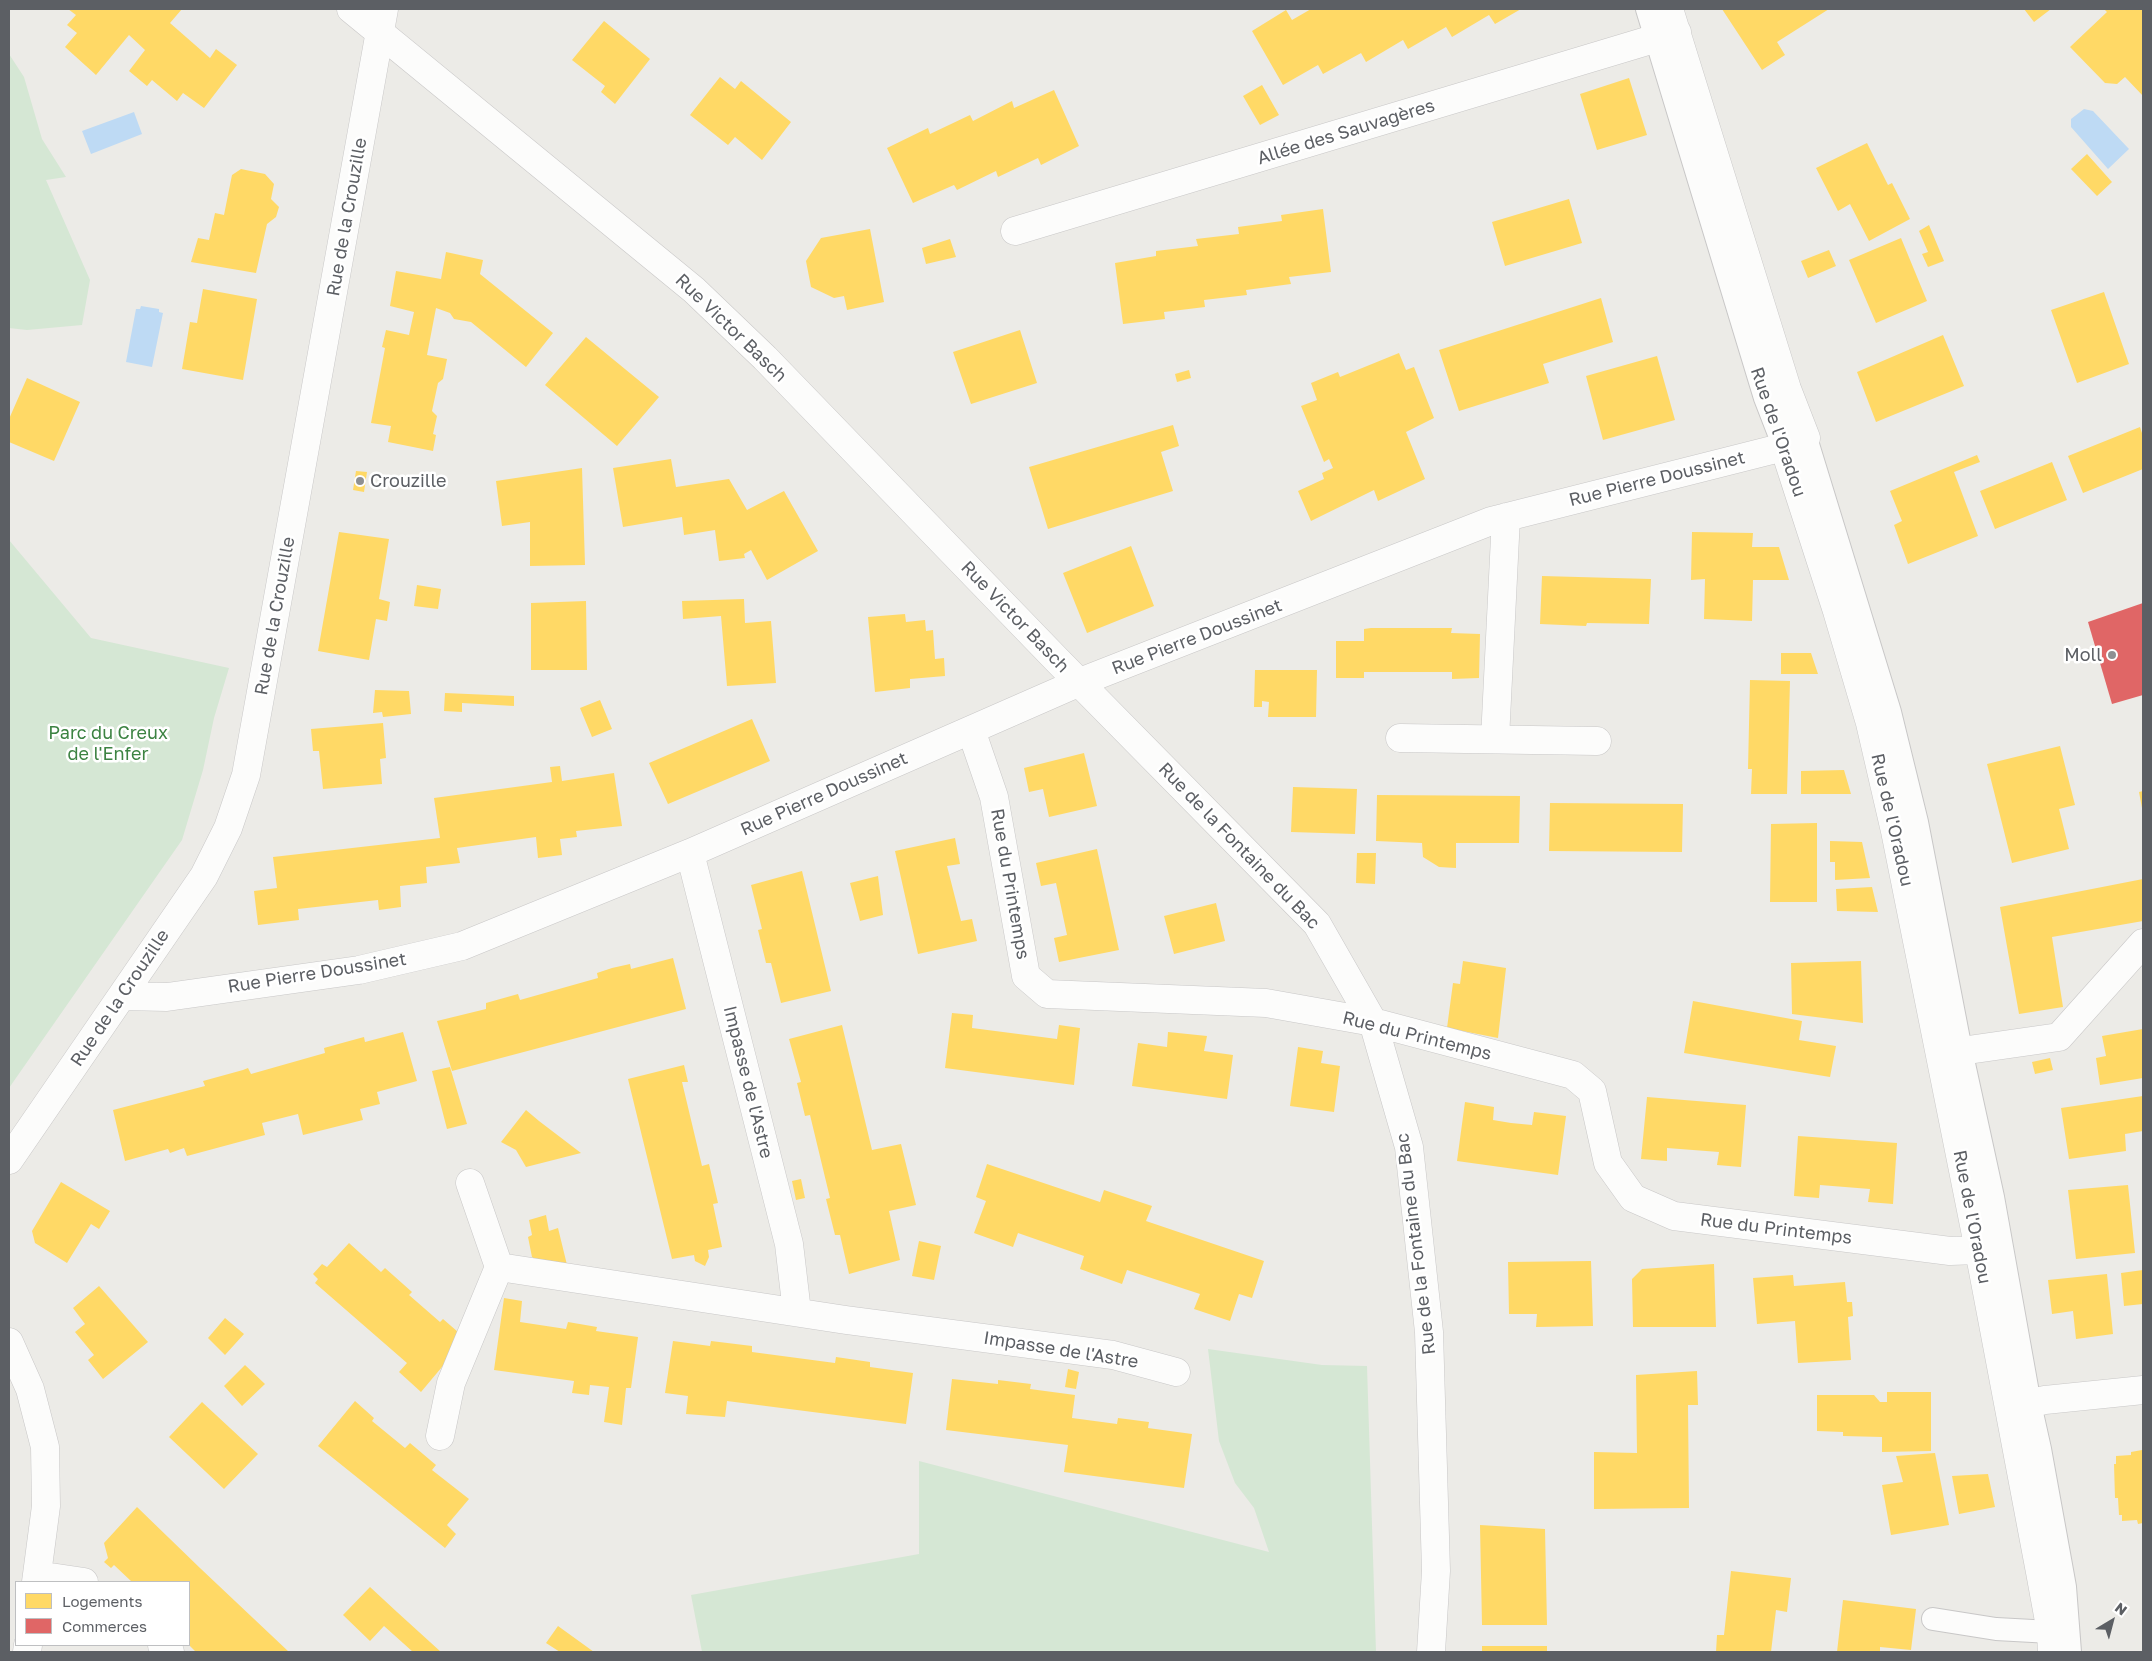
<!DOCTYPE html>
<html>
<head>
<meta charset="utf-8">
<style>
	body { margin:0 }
	#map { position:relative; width:2152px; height:1661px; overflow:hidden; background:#ecebe7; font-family:"Golos Text",sans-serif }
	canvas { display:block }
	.frame { position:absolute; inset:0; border:10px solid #5c5f64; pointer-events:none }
	.legend { position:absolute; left:15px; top:1581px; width:175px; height:65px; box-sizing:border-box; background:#fff; border:1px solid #bebfc1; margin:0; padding:6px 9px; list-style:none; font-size:15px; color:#5c5f64 }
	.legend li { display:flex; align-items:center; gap:10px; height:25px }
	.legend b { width:25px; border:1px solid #bebfc1 }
	.north { position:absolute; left:2087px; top:1596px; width:50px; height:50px; -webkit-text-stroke:4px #fff; paint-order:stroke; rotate:37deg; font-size:14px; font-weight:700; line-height:20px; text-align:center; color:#5c5f64 }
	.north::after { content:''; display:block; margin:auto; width:18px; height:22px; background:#5c5f64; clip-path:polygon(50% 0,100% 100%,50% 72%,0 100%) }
</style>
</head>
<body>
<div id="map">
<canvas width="2152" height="1661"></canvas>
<div class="frame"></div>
<ul class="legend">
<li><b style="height:14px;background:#ffd966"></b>Logements</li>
<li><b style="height:14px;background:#e06666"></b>Commerces</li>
</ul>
<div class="north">N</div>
</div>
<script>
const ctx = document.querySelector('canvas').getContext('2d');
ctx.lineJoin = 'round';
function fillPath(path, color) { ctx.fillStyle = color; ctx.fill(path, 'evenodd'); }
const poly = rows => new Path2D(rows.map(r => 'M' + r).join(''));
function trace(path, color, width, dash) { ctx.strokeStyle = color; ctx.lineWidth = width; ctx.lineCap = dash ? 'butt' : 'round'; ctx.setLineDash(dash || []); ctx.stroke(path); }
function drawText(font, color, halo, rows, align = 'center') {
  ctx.font = font + ' "Golos Text",sans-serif'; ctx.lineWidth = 5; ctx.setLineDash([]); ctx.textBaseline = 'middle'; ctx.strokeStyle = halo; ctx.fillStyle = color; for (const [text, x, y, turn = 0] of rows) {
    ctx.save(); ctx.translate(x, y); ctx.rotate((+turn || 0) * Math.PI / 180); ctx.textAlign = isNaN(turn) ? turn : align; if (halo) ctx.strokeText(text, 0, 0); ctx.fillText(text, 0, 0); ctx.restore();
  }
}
fillPath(poly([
	[9,54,24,77,42,139,66,177,46,180,90,280,82,325,27,330,9,328],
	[9,540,91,638,229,668,214,718,203,770,182,840,9,1088],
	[1208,1349,1322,1365,1367,1366,1376,1652,702,1652,691,1595,919,1554,919,1461,1269,1552,1254,1508,1235,1483,1219,1441]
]), '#d5e7d4');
fillPath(poly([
	[2084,109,2093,111,2129,149,2108,169,2071,127,2071,119],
	[134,112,142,134,91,154,82,131],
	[141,306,159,309,159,312,163,313,152,367,126,362,136,309,140,309]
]), '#bedaf4');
fillPath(poly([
	[68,9,182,9,170,23,210,58,216,49,237,65,204,108,183,93,177,101,152,80,147,86,129,71,145,50,129,35,96,75,65,47,77,33,67,25,76,15],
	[1311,9,1521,9,1495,24,1489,15,1452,37,1446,27,1408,49,1403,40,1366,62,1361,53,1323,74,1318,65,1283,85,1252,31,1286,10,1292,20],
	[1722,9,1829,9,1777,42,1785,55,1762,70],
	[2024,9,2051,9,2034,22],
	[2104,9,2143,9,2143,96,2125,77,2117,84,2105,83,2070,47,2107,12],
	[604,21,650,59,615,104,601,92,605,86,572,60],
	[720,77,735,89,741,81,791,122,762,160,735,137,728,145,690,115],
	[1629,78,1647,135,1597,150,1580,94],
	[1262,85,1279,115,1260,125,1243,96],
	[1054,90,1079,146,1041,165,1038,158,998,177,996,171,957,190,954,185,913,203,887,148,928,128,930,134,970,115,973,121,1012,101,1014,108],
	[1867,143,1888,185,1892,183,1910,219,1869,241,1850,204,1838,211,1816,168],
	[2087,154,2112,182,2097,196,2071,169],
	[241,169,265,174,274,184,271,199,279,207,276,217,267,224,256,273,191,262,198,238,209,240,215,213,224,215,232,175],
	[1569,199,1582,243,1505,266,1492,222],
	[1323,209,1331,272,1289,277,1291,284,1246,290,1247,295,1204,300,1205,307,1164,312,1165,319,1123,324,1115,263,1156,256,1156,251,1198,246,1196,239,1239,234,1238,227,1282,221,1281,215],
	[1929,225,1944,261,1928,267,1922,254,1928,252,1919,231],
	[870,229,884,302,847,310,844,296,834,298,811,287,806,261,821,238],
	[1901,238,1927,301,1876,323,1849,260],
	[950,239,956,257,926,264,922,248],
	[1829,250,1836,266,1808,278,1801,261],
	[446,252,483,260,480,274,553,333,526,367,471,322,454,319,450,313,436,308,427,355,447,359,443,379,438,383,432,411,437,416,433,434,436,435,433,451,388,442,391,426,371,423,385,348,382,347,386,330,409,335,414,312,390,306,396,271,441,279],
	[203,289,257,299,243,380,182,369,190,322,197,323],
	[2104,292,2129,364,2077,383,2051,310],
	[1601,298,1613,342,1543,364,1549,383,1459,411,1439,350],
	[1020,330,1037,383,971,404,953,352],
	[1943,335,1964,386,1876,422,1857,372],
	[586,337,659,397,617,446,545,385],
	[1399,353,1406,370,1414,367,1434,418,1406,432,1425,479,1378,501,1374,490,1311,521,1298,491,1324,479,1322,473,1333,468,1329,459,1324,462,1301,406,1317,400,1311,383,1338,372,1340,377],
	[1657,356,1675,420,1603,440,1586,376],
	[1189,370,1191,378,1177,382,1175,374],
	[27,378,80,402,54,461,9,442,9,419],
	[1173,425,1179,446,1161,452,1173,491,1048,529,1029,467],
	[2140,427,2143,436,2143,469,2083,493,2068,456],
	[1977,455,1980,462,1954,472,1978,536,1908,564,1894,525,1902,521,1890,491],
	[671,459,676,487,729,479,747,510,784,491,818,551,767,580,751,550,744,554,745,558,719,561,715,530,684,535,682,517,623,527,613,468],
	[2052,462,2067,500,1995,529,1980,491],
	[582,468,585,565,530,566,530,522,502,526,496,481],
	[356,471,367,472,364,492,353,490],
	[339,532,389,539,379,599,390,602,387,621,376,619,369,660,318,651],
	[1692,532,1753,533,1752,547,1779,547,1789,580,1753,580,1752,621,1704,619,1705,579,1691,580],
	[1131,546,1154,606,1087,633,1063,573],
	[1542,576,1651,579,1649,624,1587,623,1586,626,1540,624],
	[417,585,441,589,438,609,414,606],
	[744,599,745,623,771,621,776,683,727,686,721,616,683,619,682,601],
	[586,601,587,670,531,670,531,603],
	[905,614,906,622,925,620,926,631,933,630,935,659,944,658,945,676,910,679,910,688,875,692,868,617],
	[1371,628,1452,628,1451,633,1480,634,1479,678,1452,679,1452,672,1364,672,1364,678,1336,678,1336,641,1364,641,1364,629],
	[1781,653,1811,653,1818,674,1781,674],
	[1255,670,1317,670,1316,717,1268,717,1269,702,1262,701,1262,707,1254,707],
	[1750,680,1790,681,1787,794,1751,794,1752,769,1748,769],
	[375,690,409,691,411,714,383,717,382,712,373,713],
	[445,693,514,696,514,706,462,703,462,712,444,711],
	[600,700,612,729,592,737,580,708],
	[752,719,770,761,668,804,649,763],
	[383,723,386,758,380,759,382,784,323,789,319,751,313,751,311,729],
	[2060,746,2075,805,2059,809,2069,849,2012,863,1987,764],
	[1084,753,1097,806,1049,817,1043,789,1029,792,1024,768],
	[560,766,562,781,614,773,622,826,576,831,577,837,560,839,562,855,538,858,536,837,457,848,460,863,426,867,427,883,400,886,401,907,379,910,378,900,298,909,299,920,258,925,254,891,277,888,273,857,440,838,434,798,552,782,550,767],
	[1844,770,1851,794,1801,794,1801,771],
	[1293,787,1357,789,1355,834,1291,832],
	[2143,791,2143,808,2142,808,2139,792],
	[1377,795,1520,796,1519,843,1456,843,1456,868,1439,867,1423,857,1422,843,1376,841],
	[1550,803,1683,804,1682,852,1549,851],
	[1817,823,1817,902,1770,902,1771,824],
	[955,838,960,864,947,866,961,921,972,919,977,941,918,954,895,851],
	[1830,841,1862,842,1870,878,1835,880,1835,862,1830,862],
	[1097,849,1119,950,1059,962,1054,938,1067,935,1056,883,1041,886,1036,863],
	[1357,853,1376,853,1375,884,1356,883],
	[802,871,831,991,781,1003,771,963,766,963,758,930,762,929,751,885],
	[878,876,883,915,860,921,850,883],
	[2143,879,2143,921,2052,937,2063,1007,2019,1014,2000,907],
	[1872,887,1878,912,1837,911,1836,889],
	[1216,903,1225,941,1174,954,1164,916],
	[673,958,686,1009,452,1071,437,1021,486,1009,486,1003,518,994,520,1000,598,978,597,973,612,968,630,964,631,969],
	[1463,961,1506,968,1498,1038,1447,1028,1453,983,1460,984],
	[1861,961,1863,1023,1792,1014,1791,963],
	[1693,1001,1802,1021,1799,1040,1836,1046,1830,1077,1684,1053],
	[952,1013,973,1015,972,1028,1057,1039,1059,1025,1080,1028,1074,1085,945,1068],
	[842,1025,872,1150,901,1144,916,1205,889,1211,900,1260,849,1274,840,1235,835,1235,826,1199,830,1198,810,1115,805,1116,797,1083,801,1082,789,1039],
	[2143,1029,2143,1078,2100,1085,2096,1058,2106,1056,2102,1036],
	[403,1032,417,1081,377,1092,380,1104,360,1109,363,1120,303,1135,298,1114,262,1123,265,1135,187,1156,184,1148,170,1153,168,1149,125,1161,113,1110,205,1086,203,1081,243,1070,248,1068,251,1074,325,1053,324,1048,342,1043,364,1037,365,1042],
	[1168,1032,1207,1036,1204,1051,1233,1055,1227,1099,1132,1086,1138,1043,1167,1047],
	[1298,1047,1323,1051,1321,1063,1340,1066,1334,1112,1290,1106],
	[2050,1058,2053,1070,2035,1074,2032,1062],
	[684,1065,688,1082,682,1082,702,1166,709,1164,718,1203,713,1204,722,1247,708,1250,709,1257,705,1266,695,1261,694,1255,672,1259,628,1079],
	[450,1067,467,1124,447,1129,432,1071],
	[2143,1096,2143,1131,2125,1134,2126,1151,2069,1159,2061,1108],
	[1647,1097,1746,1105,1741,1167,1717,1165,1719,1152,1667,1148,1667,1161,1641,1159],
	[1465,1102,1494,1107,1493,1120,1511,1123,1532,1125,1534,1112,1566,1116,1558,1175,1457,1161],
	[526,1110,539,1121,581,1153,526,1167,516,1150,501,1142],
	[1798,1136,1897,1143,1893,1204,1868,1202,1870,1189,1820,1185,1819,1198,1794,1196],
	[987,1164,1100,1202,1104,1190,1152,1206,1146,1221,1264,1261,1252,1298,1239,1294,1230,1321,1194,1309,1200,1294,1127,1270,1122,1284,1080,1269,1084,1256,1018,1233,1013,1247,974,1233,986,1201,976,1197],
	[801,1179,805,1198,796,1200,792,1181],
	[61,1182,110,1211,99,1229,91,1224,67,1263,35,1243,32,1231],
	[2128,1185,2135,1253,2076,1259,2068,1190],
	[546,1215,549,1231,558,1228,568,1269,539,1262,532,1257,528,1237,532,1235,529,1220],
	[919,1241,941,1246,934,1280,912,1276],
	[349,1243,381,1272,385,1268,412,1292,409,1295,440,1322,443,1319,458,1332,447,1361,421,1392,399,1372,407,1363,315,1283,318,1279,313,1274,322,1264,327,1267],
	[1591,1261,1593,1326,1536,1327,1537,1314,1509,1314,1508,1262],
	[1714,1264,1716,1327,1633,1327,1632,1279,1642,1269],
	[2143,1270,2143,1304,2124,1306,2121,1273],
	[2107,1274,2113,1334,2076,1339,2073,1311,2052,1314,2048,1280],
	[1793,1275,1794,1286,1845,1282,1847,1302,1852,1302,1853,1316,1848,1317,1851,1360,1798,1363,1795,1321,1757,1324,1753,1278],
	[99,1286,148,1342,103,1379,88,1360,94,1355,75,1332,85,1324,73,1308],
	[504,1298,522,1301,520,1322,566,1329,568,1322,597,1327,596,1331,638,1337,631,1388,626,1388,622,1425,604,1422,609,1387,590,1385,589,1395,572,1393,574,1381,494,1370],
	[225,1318,244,1334,225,1355,208,1338],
	[673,1341,710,1346,711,1341,752,1346,752,1352,835,1363,836,1357,870,1362,870,1367,913,1373,906,1424,727,1401,725,1417,686,1414,688,1396,665,1393],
	[245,1365,265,1384,242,1406,224,1386],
	[1068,1369,1079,1372,1076,1389,1065,1387],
	[1697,1371,1698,1405,1688,1405,1689,1508,1594,1509,1594,1452,1637,1453,1636,1375],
	[952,1379,998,1384,998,1380,1031,1384,1030,1389,1075,1395,1072,1418,1117,1424,1118,1418,1149,1422,1148,1428,1192,1434,1184,1488,1064,1472,1068,1445,946,1430],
	[1887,1392,1931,1392,1931,1451,1882,1452,1882,1437,1843,1436,1843,1432,1817,1431,1817,1395,1874,1395,1880,1402,1887,1402],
	[355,1401,374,1418,372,1421,405,1448,410,1443,436,1465,432,1470,469,1499,447,1525,456,1534,445,1548,318,1446],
	[202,1402,258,1454,224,1489,169,1437],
	[2142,1450,2143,1523,2138,1524,2137,1520,2122,1521,2122,1515,2119,1515,2118,1498,2115,1498,2114,1464,2116,1464,2116,1456,2131,1455,2131,1452],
	[1935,1453,1949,1525,1891,1535,1882,1485,1903,1482,1896,1456],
	[1988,1474,1995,1507,1959,1514,1952,1476],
	[137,1507,200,1568,289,1652,196,1652,189,1645,189,1582,132,1582,114,1565,111,1568,104,1562,108,1558,104,1543],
	[1480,1525,1545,1529,1547,1625,1482,1625],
	[1731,1571,1791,1578,1787,1612,1776,1610,1771,1652,1716,1652,1717,1635,1724,1635],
	[370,1587,397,1612,441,1652,413,1652,384,1626,370,1641,343,1615],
	[1843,1600,1916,1609,1911,1650,1880,1647,1880,1652,1837,1652],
	[558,1626,594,1652,560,1652,546,1643],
	[1482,1646,1547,1646,1547,1652,1482,1652]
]), '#ffd966');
fillPath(poly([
	[2143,603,2143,695,2112,704,2088,622]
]), '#e06666');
const lane = poly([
	[1647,9,1765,398,1784,447],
	[1806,438,1890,712,1917,822,1961,1050,1993,1197,2030,1404,2040,1449,2065,1587,2070,1652],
	[1933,1619,1996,1629,2051,1632]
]);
const street = poly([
	[351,9,694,290,765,358,1056,659,1317,924,1373,1022,1409,1147,1429,1332,1436,1571,1431,1652],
	[1015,231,1677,32],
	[1784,447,1837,611,1870,723,1895,831,1979,1250,2040,1572,2051,1632,2052,1652],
	[971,730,994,797,1026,976,1047,994,1266,1003,1373,1022,1573,1075,1592,1091,1608,1163,1633,1198,1674,1216,1950,1251,1979,1250],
	[1400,738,1597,741],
	[1495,739,1506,517],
	[690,853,789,1244,797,1312],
	[122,996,167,997,359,970,462,946,690,853,1080,682,1491,521,1784,447,1806,438,1787,389,1669,9],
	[1940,1054,2059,1037,2143,943],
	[9,1160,204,876,228,828,246,775,384,9],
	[470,1183,499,1267],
	[9,1342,30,1389,45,1447,46,1506,36,1582],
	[2009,1408,2045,1400,2143,1390],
	[440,1436,451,1383,499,1267,846,1320,1113,1355,1176,1372],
	[37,1575,84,1582],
	[162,1645,170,1652],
	[27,1652,28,1645]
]);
trace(lane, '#c8c7c7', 24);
trace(street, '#c8c7c7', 29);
trace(lane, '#fcfcfb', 22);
trace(street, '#fcfcfb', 28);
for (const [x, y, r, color] of [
	[360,481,5,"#8e9092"],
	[2112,655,5,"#8e9092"]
]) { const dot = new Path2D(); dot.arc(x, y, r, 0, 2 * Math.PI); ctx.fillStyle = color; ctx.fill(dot); trace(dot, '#fff', 2); }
drawText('18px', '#5c5f64', '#fff', [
	["Allée des Sauvagères",1346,132,-17],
	["Rue de la Crouzille",347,217,-80],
	["Rue Victor Basch",731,328,44],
	["Rue de l'Oradou",1778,432,71],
	["Rue Pierre Doussinet",1657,479,-14],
	["Rue de la Crouzille",275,616,-80],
	["Rue Victor Basch",1015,617,46],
	["Rue Pierre Doussinet",1197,637,-21],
	["Rue Pierre Doussinet",824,794,-24],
	["Rue de l'Oradou",1892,820,77],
	["Rue de la Fontaine du Bac",1239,846,46],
	["Rue du Printemps",1010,884,80],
	["Rue Pierre Doussinet",317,973,-9],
	["Rue de la Crouzille",120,998,-56],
	["Rue du Printemps",1417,1036,14],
	["Impasse de l'Astre",748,1082,76],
	["Rue de l'Oradou",1972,1217,79],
	["Rue du Printemps",1776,1229,7],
	["Rue de la Fontaine du Bac",1416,1244,-97],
	["Impasse de l'Astre",1061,1350,9]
]);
drawText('18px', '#5c5f64', '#fff', [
	["Crouzille",370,481],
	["Moll",2102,655,"right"]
], 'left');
drawText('18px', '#3c8342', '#fff', [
	["Parc du Creux",108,733],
	["de l'Enfer",108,754]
]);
</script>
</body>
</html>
